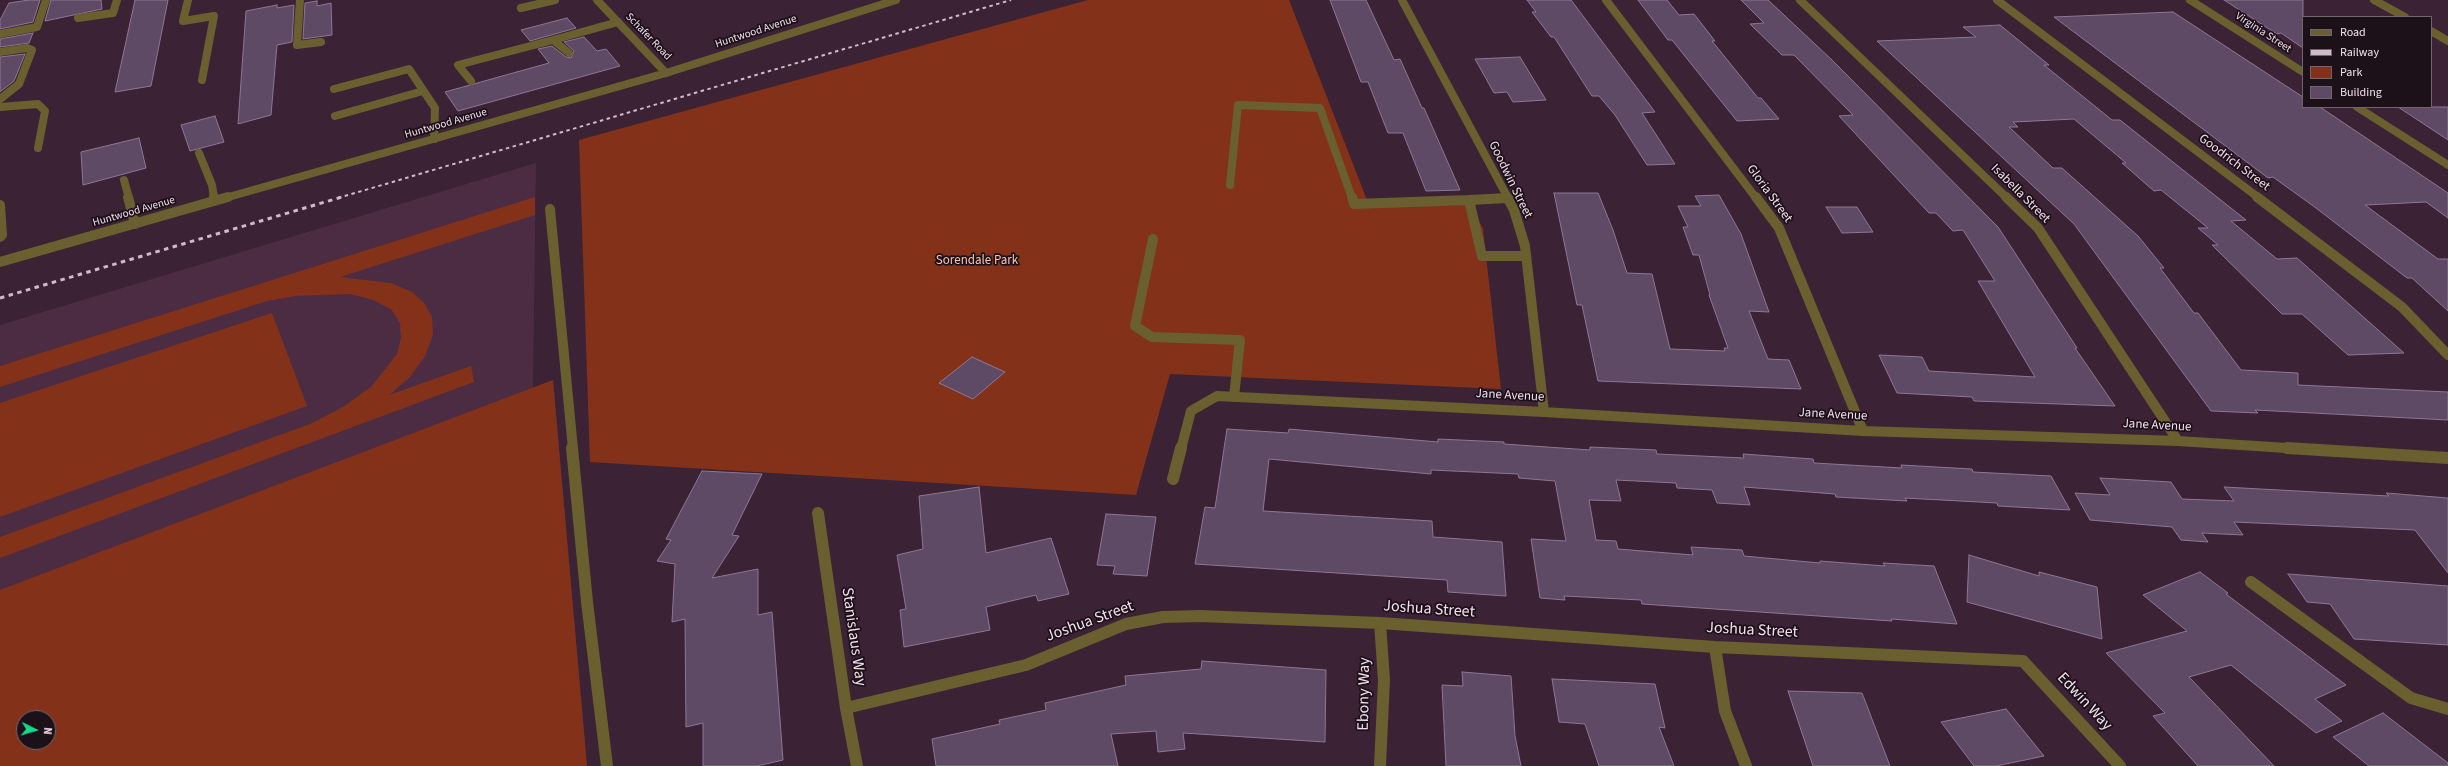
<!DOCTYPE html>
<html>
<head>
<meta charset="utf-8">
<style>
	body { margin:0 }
	#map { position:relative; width:2448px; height:766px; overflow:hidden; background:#3c2235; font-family:"Source Sans 3",sans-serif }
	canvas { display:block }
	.legend { position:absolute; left:2302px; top:16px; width:130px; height:92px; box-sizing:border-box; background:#1c1019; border:1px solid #72636e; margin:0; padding:5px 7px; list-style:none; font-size:12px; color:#f3e0ed }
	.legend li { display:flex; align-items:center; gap:8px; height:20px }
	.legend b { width:20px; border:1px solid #72636e }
	.north { position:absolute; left:16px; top:710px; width:40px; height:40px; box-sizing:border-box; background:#1c1019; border:1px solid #72636e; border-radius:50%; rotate:95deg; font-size:11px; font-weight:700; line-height:16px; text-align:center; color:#f3e0ed }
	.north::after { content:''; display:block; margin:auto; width:14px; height:18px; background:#16d989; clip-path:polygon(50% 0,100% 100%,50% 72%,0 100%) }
</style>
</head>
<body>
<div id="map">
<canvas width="2448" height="766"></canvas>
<ul class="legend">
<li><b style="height:5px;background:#695f2f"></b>Road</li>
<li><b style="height:5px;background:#cfbbc9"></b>Railway</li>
<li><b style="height:11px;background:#833219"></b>Park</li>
<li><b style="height:11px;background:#5f4a65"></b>Building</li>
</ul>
<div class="north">N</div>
</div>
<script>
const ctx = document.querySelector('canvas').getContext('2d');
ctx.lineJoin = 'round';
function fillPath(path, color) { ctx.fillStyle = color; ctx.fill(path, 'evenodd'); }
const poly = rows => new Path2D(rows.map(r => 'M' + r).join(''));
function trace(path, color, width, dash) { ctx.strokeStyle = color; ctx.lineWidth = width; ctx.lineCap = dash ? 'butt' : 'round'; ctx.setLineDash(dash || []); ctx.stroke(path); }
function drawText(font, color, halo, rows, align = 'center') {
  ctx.font = font + ' "Source Sans 3",sans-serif'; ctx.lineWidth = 3.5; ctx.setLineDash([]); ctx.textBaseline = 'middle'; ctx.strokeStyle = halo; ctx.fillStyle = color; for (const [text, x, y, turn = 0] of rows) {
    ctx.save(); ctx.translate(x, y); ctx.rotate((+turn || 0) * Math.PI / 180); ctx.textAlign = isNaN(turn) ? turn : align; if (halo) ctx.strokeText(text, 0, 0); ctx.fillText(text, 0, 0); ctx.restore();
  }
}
fillPath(poly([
	[536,163,533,388,553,380,587,766,0,766,0,325],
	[24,718,48,718,48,742,24,742]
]), '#4c2c43');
fillPath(poly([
	[1088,0,1289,0,1367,200,1467,197,1483,229,1501,389,1170,374,1136,495,590,462,579,140],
	[535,197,535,215,340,277,391,283,412,292,424,303,432,317,433,335,425,356,410,377,389,395,471,366,474,382,0,558,0,537,310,424,343,407,371,387,397,354,401,338,400,323,391,309,373,300,351,294,295,296,267,301,0,387,0,366],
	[272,313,307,406,0,517,0,403],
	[553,380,587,766,0,766,0,590],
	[24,718,48,718,48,742,24,742]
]), '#833219');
const building = poly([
	[29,0,40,0,33,22,0,29,0,20,9,3,29,0],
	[51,0,101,0,102,9,45,21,51,0],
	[135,0,168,0,151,86,115,92,135,0],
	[1330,0,1366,0,1394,60,1400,59,1422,108,1424,108,1460,190,1426,191,1403,133,1388,133,1368,82,1361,82,1330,0],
	[1527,0,1571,0,1655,112,1642,113,1675,164,1647,165,1615,115,1599,96,1592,96,1554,37,1551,37,1532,12,1536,12,1527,0],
	[1638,0,1667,0,1679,15,1694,14,1715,41,1712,41,1758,98,1761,98,1779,119,1737,121,1672,40,1668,40,1638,0],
	[1741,0,1768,0,1832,60,1998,227,2077,348,2075,348,2115,406,1974,401,1972,397,1897,393,1879,355,1922,357,1929,371,2035,377,1978,281,1995,281,1963,230,1953,231,1936,213,1929,213,1839,116,1853,115,1794,55,1782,55,1750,24,1764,23,1741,0],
	[2224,0,2303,0,2303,48,2281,33,2277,34,2224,0],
	[317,1,317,6,331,3,332,35,303,39,305,3,317,1],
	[277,5,277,8,294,5,292,42,277,45,271,115,238,124,246,11,277,5],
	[2173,12,2303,97,2303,107,2320,107,2448,193,2448,218,2426,202,2365,205,2438,259,2448,259,2448,311,2412,278,2407,278,2316,208,2273,177,2268,178,2054,17,2173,12],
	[567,18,576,28,530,41,521,30,567,18],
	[2000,25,2049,65,2044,65,2112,120,2120,120,2246,220,2231,221,2277,259,2297,258,2404,353,2348,355,2302,314,2282,314,2212,245,2218,245,2198,228,2208,228,2161,190,2154,191,2122,163,2126,163,2074,119,2013,122,2018,127,2009,127,2053,168,2062,168,2138,236,2164,268,2160,268,2194,313,2198,313,2241,370,2298,373,2298,385,2448,392,2448,420,2255,410,2258,413,2211,411,2074,224,1877,41,1976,37,1963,27,2000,25],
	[33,33,29,43,0,47,0,39,33,33],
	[584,37,597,51,606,49,620,66,458,111,445,92,549,63,538,49,552,46,566,57,571,58,574,51,564,42,584,37],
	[25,54,14,81,0,92,0,57,25,54],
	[1520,57,1546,100,1513,102,1507,92,1494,93,1475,59,1520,57],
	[2398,107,2448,107,2448,140,2398,107],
	[215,116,224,142,190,151,181,125,215,116],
	[139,138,146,168,83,185,81,152,139,138],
	[1554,193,1598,193,1613,230,1627,273,1652,274,1670,349,1725,351,1724,348,1728,348,1709,295,1710,295,1699,255,1693,255,1683,227,1688,227,1678,206,1701,206,1695,196,1719,195,1741,234,1769,312,1749,311,1768,359,1789,360,1801,389,1598,381,1582,305,1577,305,1554,193],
	[1826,207,1857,207,1873,232,1842,233,1826,207],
	[972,357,1005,372,973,399,939,383,972,357],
	[1227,429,1288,433,1289,429,1438,442,1438,439,1504,442,1504,444,1590,450,1590,447,1656,450,1657,454,1744,458,1743,454,1813,459,1814,463,1902,468,1901,465,1972,469,1973,472,2051,476,2070,510,1998,506,1997,503,1905,498,1907,501,1836,497,1835,494,1744,487,1750,505,1717,503,1712,490,1677,488,1676,483,1616,480,1621,501,1589,500,1596,540,1616,541,1618,549,1693,555,1691,547,1742,550,1744,556,1820,563,1820,561,1885,566,1883,563,1934,566,1957,624,1891,619,1892,621,1642,604,1641,600,1564,596,1565,600,1540,598,1531,539,1566,541,1555,481,1519,478,1518,474,1431,470,1431,474,1269,459,1263,511,1432,521,1433,537,1502,542,1506,596,1448,592,1447,580,1195,564,1205,507,1215,508,1227,429],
	[702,471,762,474,732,535,739,536,712,578,758,569,758,615,772,612,783,760,757,766,703,766,703,723,686,727,685,619,672,622,675,564,657,561,671,540,666,539,702,471],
	[2100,478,2171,482,2182,499,2234,501,2224,487,2389,496,2386,493,2448,498,2448,573,2415,530,2234,522,2243,535,2202,533,2208,542,2181,540,2172,527,2090,520,2075,493,2110,495,2100,478],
	[979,487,986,553,1051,538,1069,594,1038,601,1036,595,986,607,990,630,904,647,900,610,906,609,897,555,923,549,919,496,979,487],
	[1106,514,1156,517,1147,576,1113,574,1115,566,1097,565,1106,514],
	[1969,555,2039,576,2039,572,2097,587,2102,639,1967,602,1969,555],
	[2200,572,2228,593,2226,594,2346,685,2315,699,2342,721,2316,733,2231,665,2189,677,2274,766,2198,766,2153,716,2165,713,2106,653,2187,631,2143,595,2200,572],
	[2288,574,2448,586,2448,645,2354,639,2330,604,2307,602,2288,574],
	[1202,661,1326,670,1325,742,1183,733,1185,749,1158,752,1156,731,1111,734,1118,766,936,766,932,739,1000,724,999,720,1046,710,1045,703,1126,685,1125,676,1201,669,1202,661],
	[1462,672,1511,676,1515,736,1521,766,1446,766,1442,685,1463,686,1462,672],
	[1552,679,1655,684,1665,728,1659,727,1674,766,1599,766,1585,724,1559,722,1552,679],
	[1788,691,1862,693,1890,766,1813,766,1788,691],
	[2006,709,2044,756,1996,766,1974,766,1941,722,2006,709],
	[2383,713,2448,763,2448,766,2369,766,2333,737,2383,713]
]);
fillPath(building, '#5f4a65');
trace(building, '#8d7795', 1);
trace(poly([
	[188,0,183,21,214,16,202,80],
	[300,0,297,45,321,42],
	[521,8,555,0],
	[78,18,113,13,117,0],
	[0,34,37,27,46,0],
	[0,52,27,48,32,50,19,84,0,99],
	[569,53,553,40,618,22],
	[471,81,458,65,553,40],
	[334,89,409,69,435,108,434,139],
	[0,107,38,104,45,111,38,148],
	[335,116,423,91],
	[199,153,212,185,214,198],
	[124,180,129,198],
	[1230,185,1238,105,1320,108,1352,198],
	[1503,198,1508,198]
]), '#695f2f', 8);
trace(poly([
	[128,197,135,224],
	[214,197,214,201],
	[1352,197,1354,204,1469,200],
	[1508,198,1469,200,1482,256,1526,256],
	[0,205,2,235,0,237],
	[550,209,573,449],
	[1153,239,1135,326,1152,337,1240,340,1234,397]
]), '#695f2f', 10);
trace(poly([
	[572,448,587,602,607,766],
	[2251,582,2411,698,2448,709]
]), '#695f2f', 12);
trace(poly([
	[1402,0,1508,198],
	[1606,0,1756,198],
	[1800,0,2007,198],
	[1997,0,2259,198],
	[2190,0,2303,72],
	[2374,0,2405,17],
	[2431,31,2448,41],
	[2357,107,2448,165]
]), '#695f2f', 8);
trace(poly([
	[1507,197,1514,210,1525,246,1544,412],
	[1756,197,1779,228,1863,431],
	[2006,197,2038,228,2178,441],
	[2257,197,2402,307,2448,355],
	[1181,449,1191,411,1217,396,1544,412,1863,431,2178,441,2303,449]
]), '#695f2f', 10);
trace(poly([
	[2287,448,2448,458],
	[1173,479,1181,448],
	[818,513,846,708,857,766],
	[1380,623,1384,680,1380,766],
	[1715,647,1725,711,1746,766],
	[846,708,1026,665,1126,624,1163,617,1200,616,1380,623,1715,647,2023,661,2120,766]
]), '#695f2f', 12);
trace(poly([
	[597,0,666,73],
	[225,198,666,73,896,0]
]), '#695f2f', 8);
trace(poly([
	[0,262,228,197]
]), '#695f2f', 10);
trace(poly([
	[338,198,1011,0]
]), '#cfbbc9', 2, [3.5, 3.5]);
trace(poly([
	[0,298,342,197]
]), '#cfbbc9', 3, [4.5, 4.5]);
drawText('11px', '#f3e0ed', '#1c1019', [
	["Huntwood Avenue",756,32,-18],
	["Virginia Street",2263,33,33],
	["Schafer Road",648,37,46],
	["Huntwood Avenue",446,124,-16],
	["Huntwood Avenue",134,212,-16]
]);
drawText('13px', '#f3e0ed', '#1c1019', [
	["Goodrich Street",2234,163,37],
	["Goodwin Street",1510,180,64],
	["Gloria Street",1769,194,54],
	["Isabella Street",2020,194,45],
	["Jane Avenue",1510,396,3],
	["Jane Avenue",1833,415,3],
	["Jane Avenue",2157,426,3]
]);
drawText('13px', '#fec3b1', '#1c1019', [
	["Sorendale Park",977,261]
]);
drawText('16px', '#f3e0ed', '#1c1019', [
	["Joshua Street",1429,610,4],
	["Joshua Street",1090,622,-20],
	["Joshua Street",1752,631,3],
	["Stanislaus Way",853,637,82],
	["Ebony Way",1365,694,-89],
	["Edwin Way",2084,702,47]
]);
</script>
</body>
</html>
